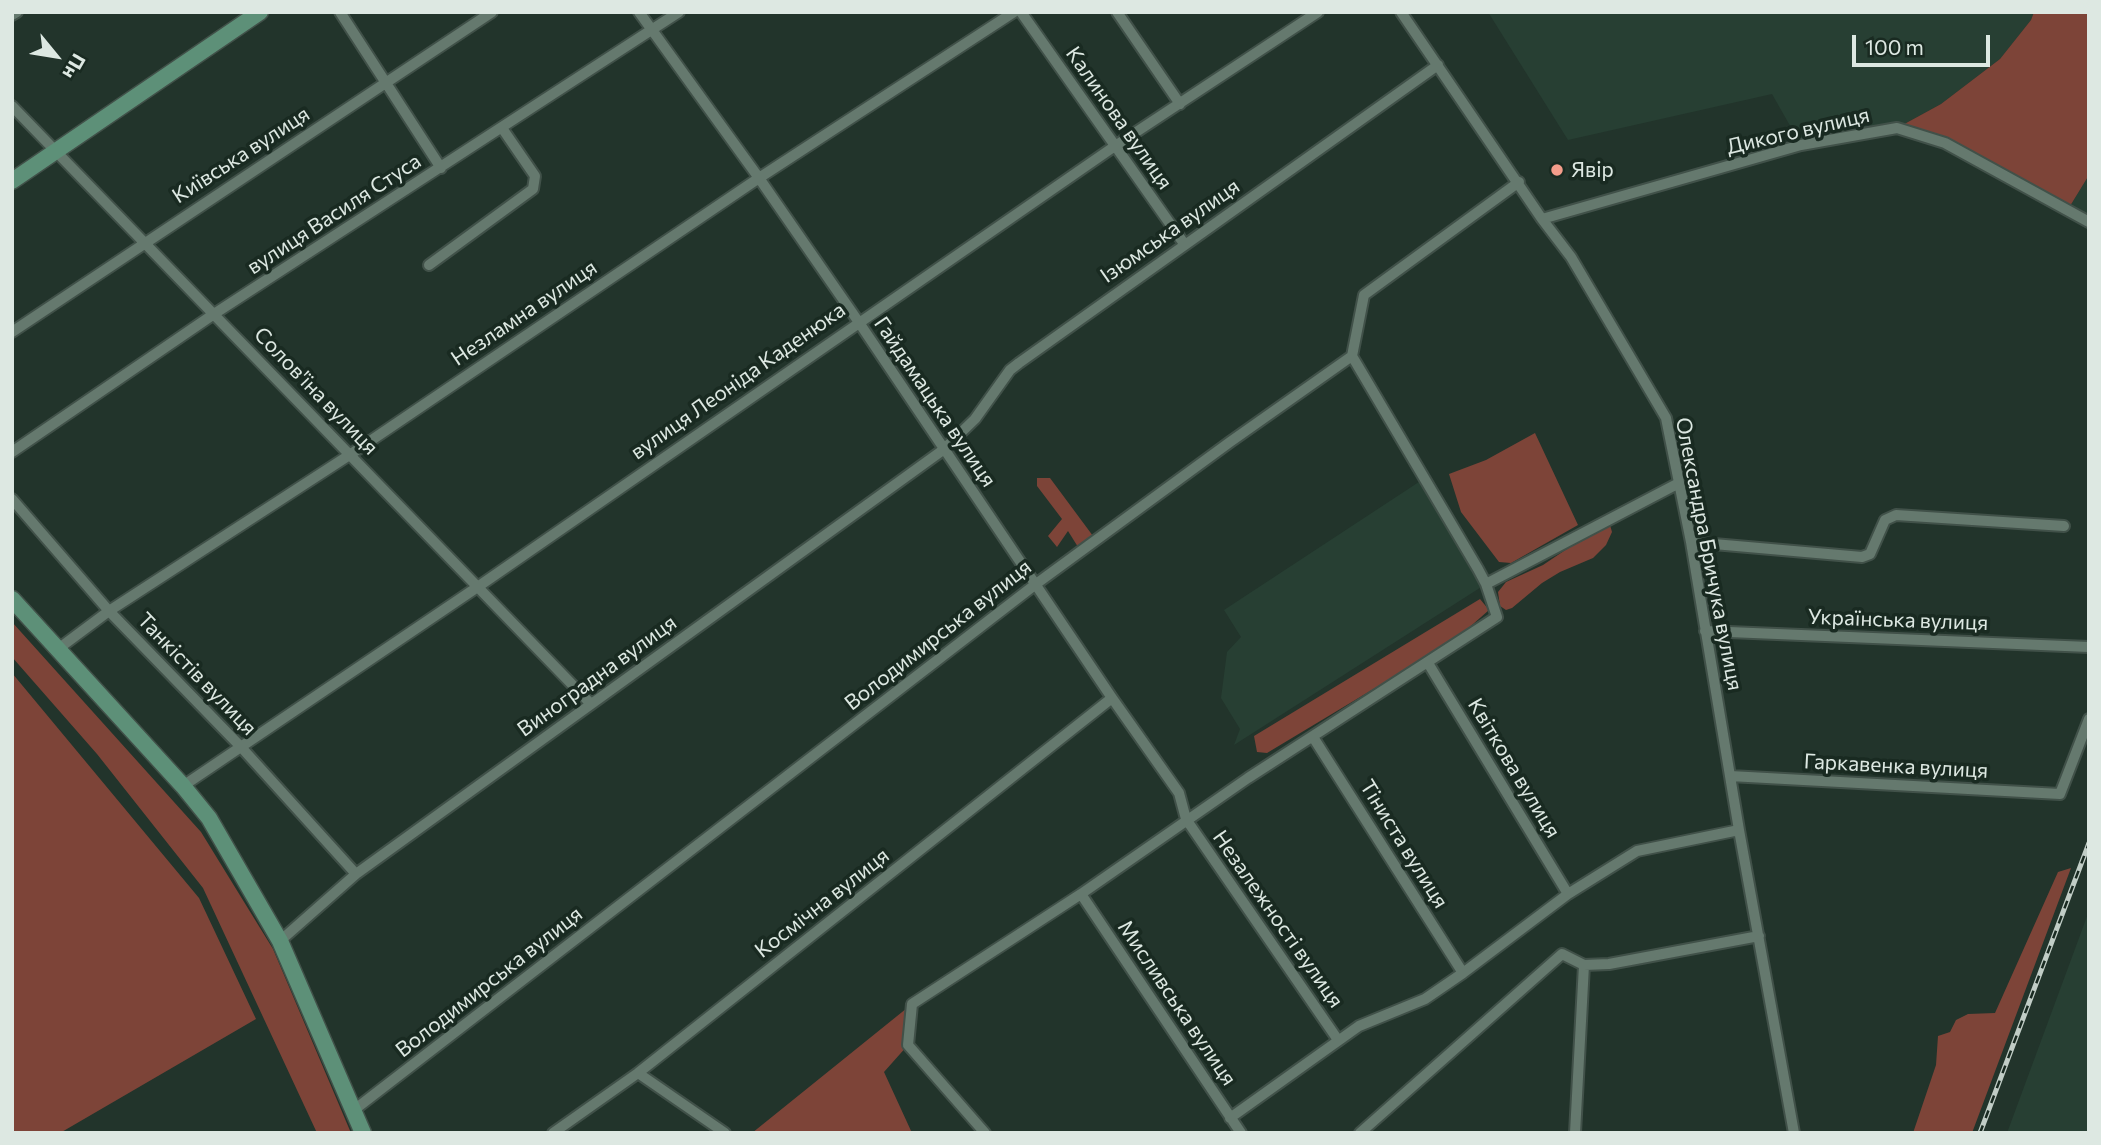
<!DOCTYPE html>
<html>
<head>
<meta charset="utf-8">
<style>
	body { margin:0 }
	#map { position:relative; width:2101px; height:1145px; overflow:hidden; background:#22342b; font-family:Commissioner,sans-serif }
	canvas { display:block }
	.frame { position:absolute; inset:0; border:14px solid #dde8e2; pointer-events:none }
	.north { position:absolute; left:21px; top:21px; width:70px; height:70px; -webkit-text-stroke:5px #192a21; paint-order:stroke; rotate:120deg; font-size:19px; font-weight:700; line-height:28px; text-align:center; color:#dde8e2 }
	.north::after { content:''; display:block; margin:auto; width:24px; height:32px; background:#dde8e2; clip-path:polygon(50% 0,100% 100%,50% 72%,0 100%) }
	.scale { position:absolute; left:1852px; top:35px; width:138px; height:32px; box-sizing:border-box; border:4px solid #dde8e2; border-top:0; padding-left:9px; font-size:21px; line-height:24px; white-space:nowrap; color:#dde8e2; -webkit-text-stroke:5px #192a21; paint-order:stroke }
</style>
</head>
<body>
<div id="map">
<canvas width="2101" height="1145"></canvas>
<div class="frame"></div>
<div class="north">Пн</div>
<div class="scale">100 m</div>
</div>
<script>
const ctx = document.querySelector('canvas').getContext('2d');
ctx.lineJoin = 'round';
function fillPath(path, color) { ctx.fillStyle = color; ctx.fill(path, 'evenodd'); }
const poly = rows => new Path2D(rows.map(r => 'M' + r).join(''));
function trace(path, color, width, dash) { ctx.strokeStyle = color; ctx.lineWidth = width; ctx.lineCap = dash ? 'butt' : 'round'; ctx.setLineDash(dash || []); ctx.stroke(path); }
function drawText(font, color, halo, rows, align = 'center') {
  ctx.font = font + ' Commissioner,sans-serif'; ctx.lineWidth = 7; ctx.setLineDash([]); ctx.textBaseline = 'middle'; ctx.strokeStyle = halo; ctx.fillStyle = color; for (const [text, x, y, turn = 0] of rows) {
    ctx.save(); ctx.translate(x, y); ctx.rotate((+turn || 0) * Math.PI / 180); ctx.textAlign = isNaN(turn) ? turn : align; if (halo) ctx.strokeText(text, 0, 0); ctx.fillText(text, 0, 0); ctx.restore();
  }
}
fillPath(poly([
	[1488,12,2034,12,2031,20,2000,59,1941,104,1897,128,1801,145,1772,94,1568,140],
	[2089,175,2089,222,2067,211],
	[1425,478,1486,584,1234,745,1240,729,1221,698,1227,652,1241,637,1224,610],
	[2089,911,2089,1133,2007,1133]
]), '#273f33');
fillPath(poly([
	[2034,12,2089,12,2089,175,2067,211,1945,143,1897,128,1941,104,2000,59,2031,20],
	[1535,433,1578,525,1511,563,1499,562,1461,512,1449,474,1486,460],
	[1037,478,1050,478,1093,536,1078,547,1068,531,1057,547,1048,536,1062,519,1037,486],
	[1604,524,1610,525,1612,532,1606,545,1593,558,1560,572,1542,583,1512,608,1506,610,1500,606,1498,592,1506,582,1543,565],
	[1480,599,1489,610,1455,640,1267,753,1257,752,1254,736],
	[12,622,201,832,273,949,351,1133,317,1133,203,888,97,754,12,657],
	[12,673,199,898,256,1019,60,1133,12,1133],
	[2071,868,1972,1133,1913,1133,1936,1065,1938,1036,1950,1032,1956,1020,1968,1014,1995,1013,2058,872],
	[912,1004,908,1045,884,1072,912,1133,752,1133]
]), '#7d4438');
const street = poly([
	[340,12,441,168],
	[639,12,759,178,858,321,1112,698,1179,793,1186,819,1338,1040],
	[1021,12,1185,245],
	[1117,12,1180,104],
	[1401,12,1542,219,1571,257,1666,418,1691,542,1739,830,1794,1133],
	[12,15,17,12],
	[12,106,591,704],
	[1542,219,1801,145,1897,128,1945,143,2089,222],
	[429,265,533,189,535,176,502,128],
	[12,332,492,12],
	[12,452,214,314,679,12],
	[12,499,109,611,241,747,356,874],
	[1691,542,1862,557,1870,554,1885,520,1896,515,2064,526],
	[1486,584,1679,483],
	[1705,631,2089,647],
	[58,649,109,611,351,454,759,178,1014,12],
	[1428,663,1568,894],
	[1313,737,1463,973],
	[1730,776,2060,794,2089,719],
	[183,786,479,586,1115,146,1318,12],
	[1081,894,1241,1133],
	[280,941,356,874,943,450,975,419,1010,370,1019,363,1438,65],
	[638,1073,725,1133],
	[354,1110,1036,584,1230,442,1352,356,1364,295,1519,182],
	[1230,1118,1359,1026,1425,999,1463,973,1568,894,1637,851,1739,830],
	[553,1133,638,1073,1112,698],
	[985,1133,908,1045,912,1004,1081,894,1248,778,1497,617,1486,584,1478,569,1352,356],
	[1360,1133,1562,954,1584,965,1609,964,1759,936],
	[1575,1133,1584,965]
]);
const secondary = poly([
	[12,181,260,12],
	[12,599,183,786,209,818,280,941,363,1133]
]);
trace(street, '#415149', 14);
trace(secondary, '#415149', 19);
trace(street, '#65796e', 10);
trace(secondary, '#5d9078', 16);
const rail = poly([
	[1980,1133,2089,843]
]);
trace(rail, '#c1cdc6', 5);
trace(rail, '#192a21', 2.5, [8]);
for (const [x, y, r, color] of [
	[1557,170,7,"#f49d8b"]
]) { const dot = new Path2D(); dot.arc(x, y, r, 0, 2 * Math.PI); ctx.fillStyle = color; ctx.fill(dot); trace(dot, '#192a21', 2.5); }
drawText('21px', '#dde8e2', '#192a21', [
	["Калинова вулиця",1119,118,55],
	["Дикого вулиця",1798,131,-13],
	["Київська вулиця",241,155,-33],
	["вулиця Василя Стуса",334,214,-33],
	["Ізюмська вулиця",1170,231,-35],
	["Незламна вулиця",524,313,-34],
	["вулиця Леоніда Каденюка",738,381,-35],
	["Солов'їна вулиця",316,391,46],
	["Гайдамацька вулиця",935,402,56],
	["Олександра Бричука вулиця",1709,554,79],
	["Українська вулиця",1898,620,2],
	["Володимирська вулиця",938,635,-38],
	["Танкістів вулиця",197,674,46],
	["Виноградна вулиця",597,676,-36],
	["Гаркавенка вулиця",1896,766,3],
	["Квіткова вулиця",1514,768,59],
	["Тіниста вулиця",1404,844,58],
	["Космічна вулиця",822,903,-38],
	["Незалежності вулиця",1278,919,55],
	["Володимирська вулиця",489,982,-38],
	["Мисливська вулиця",1177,1003,56]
]);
drawText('21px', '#dde8e2', '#192a21', [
	["Явiр",1571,170]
], 'left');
</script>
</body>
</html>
